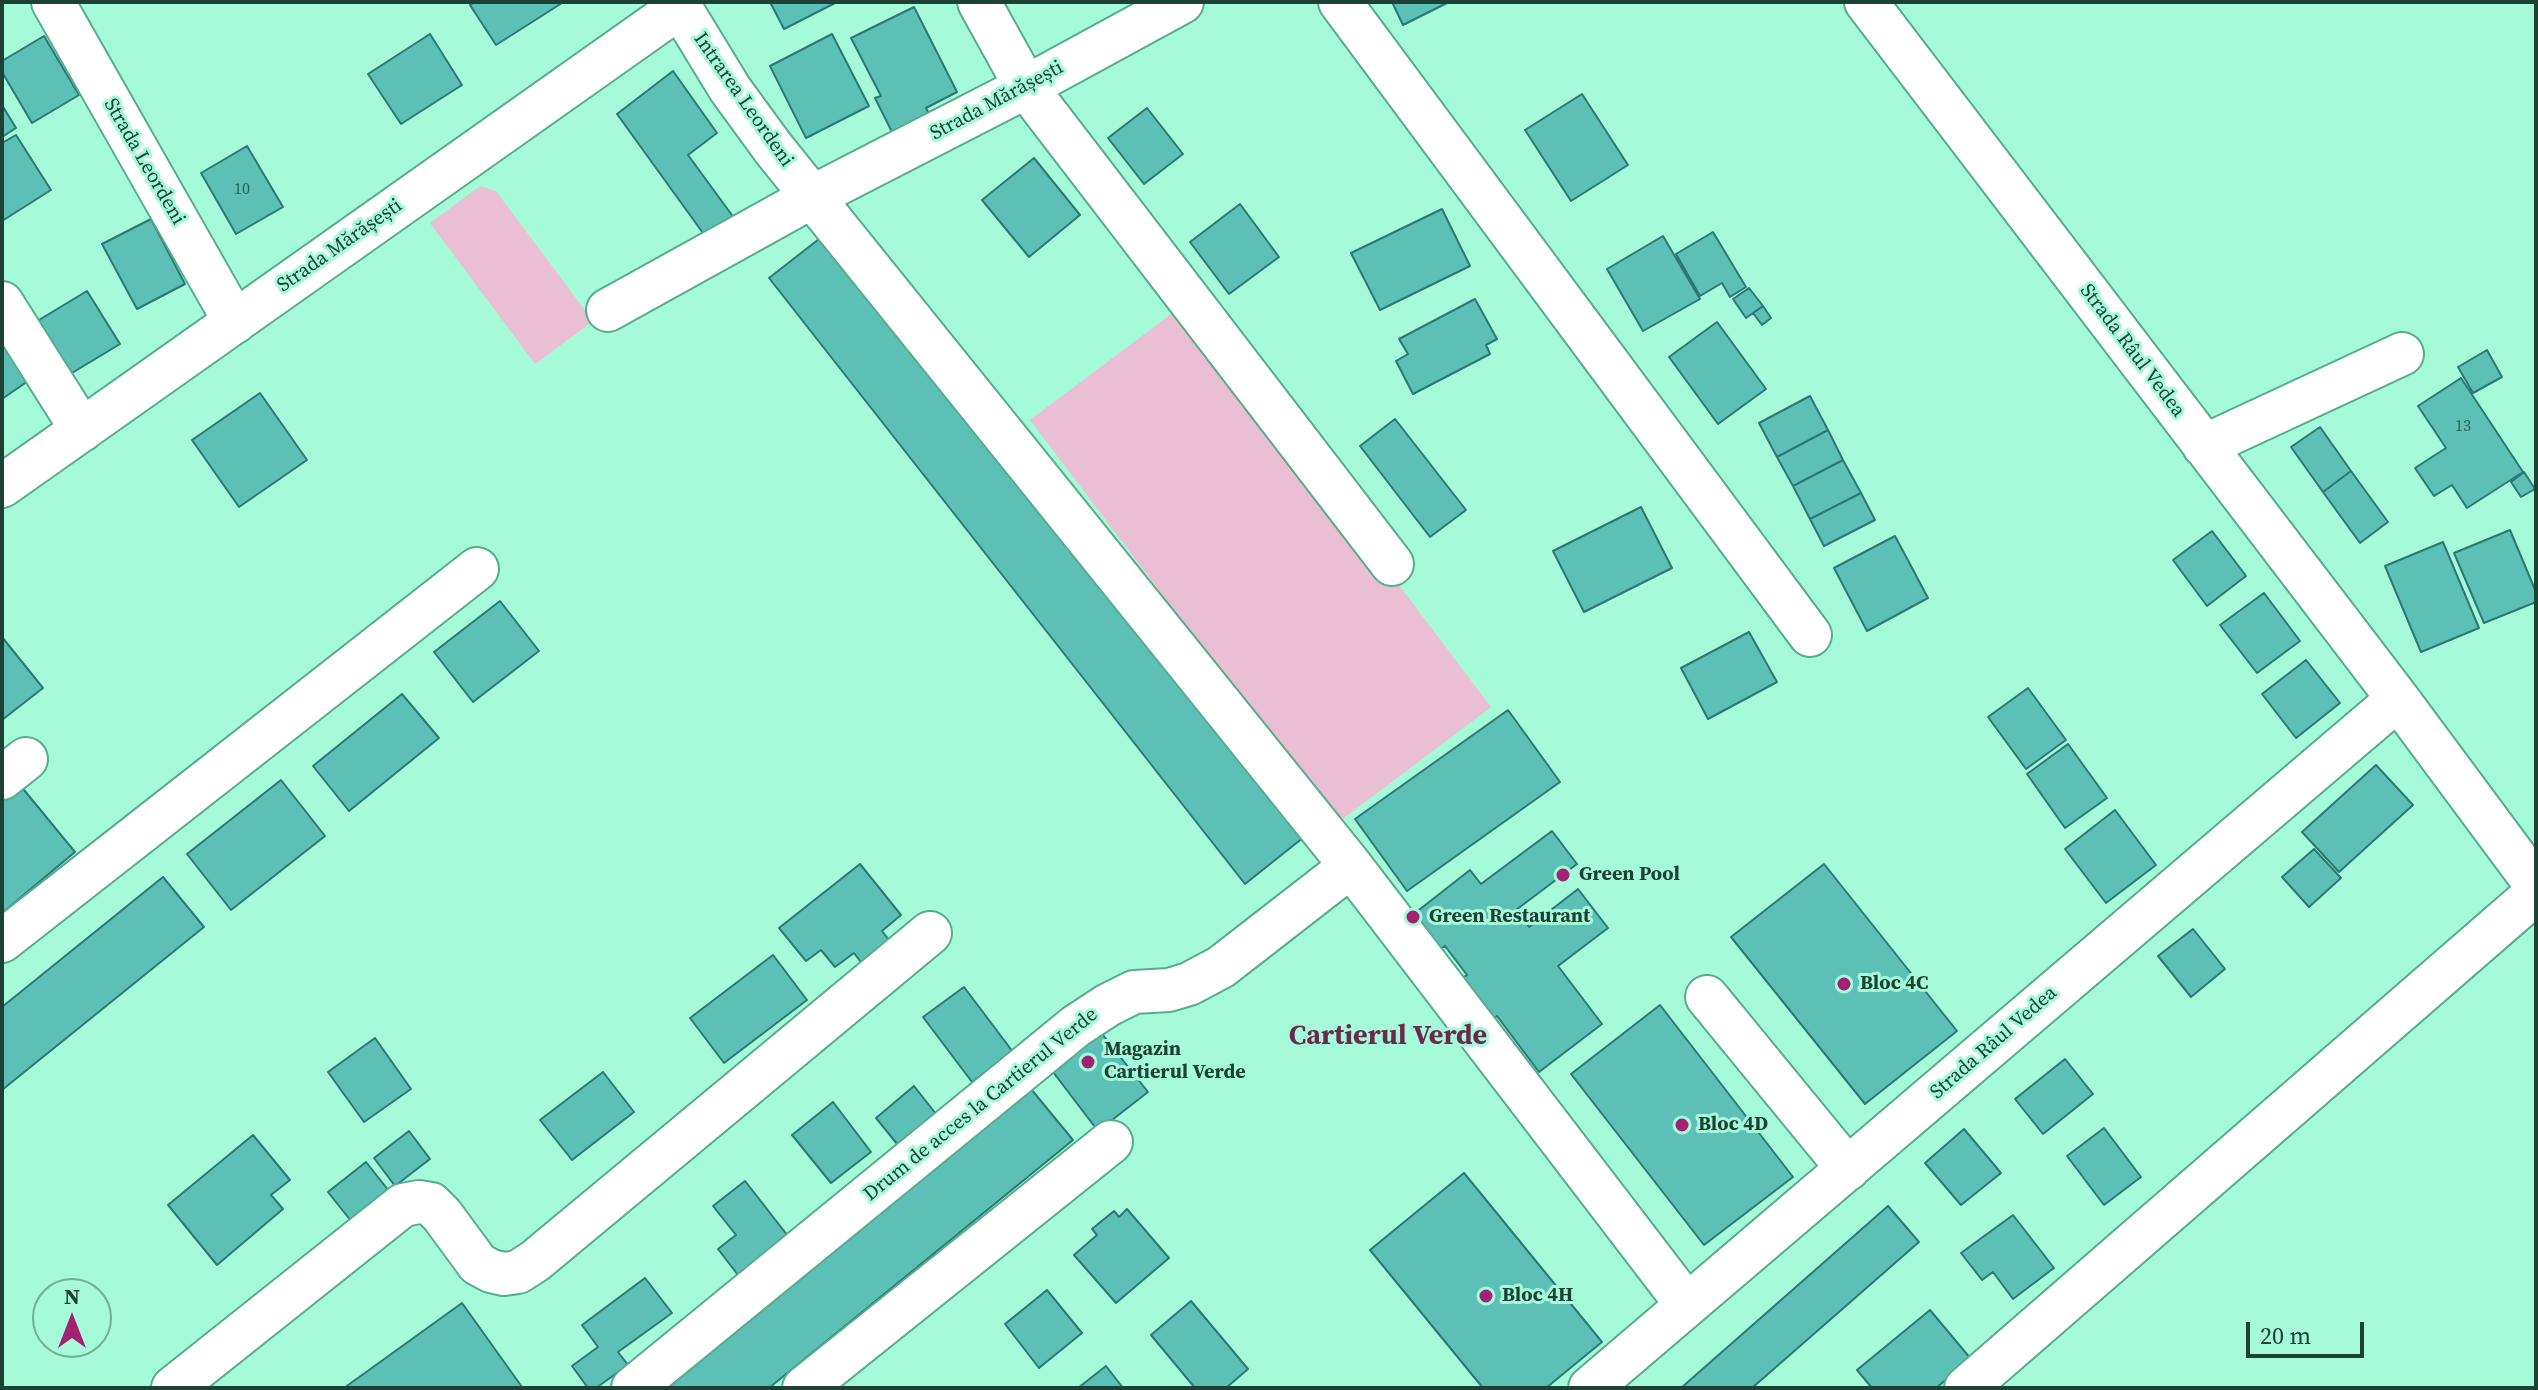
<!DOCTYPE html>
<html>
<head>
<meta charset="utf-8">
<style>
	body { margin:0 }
	#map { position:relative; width:2538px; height:1390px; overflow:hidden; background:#a5fad9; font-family:"Source Serif 4",serif }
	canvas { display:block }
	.frame { position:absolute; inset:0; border:4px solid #1d4134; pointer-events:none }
	.north { position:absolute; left:32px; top:1278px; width:80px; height:80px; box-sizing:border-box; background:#a5fad9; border:2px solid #6fb097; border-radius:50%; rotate:0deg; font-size:22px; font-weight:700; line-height:32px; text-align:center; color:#1d4134 }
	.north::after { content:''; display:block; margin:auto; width:28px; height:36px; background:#a22171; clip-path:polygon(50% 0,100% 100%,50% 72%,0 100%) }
	.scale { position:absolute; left:2246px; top:1322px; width:118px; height:36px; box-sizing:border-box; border:4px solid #1d4134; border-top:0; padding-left:10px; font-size:24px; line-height:28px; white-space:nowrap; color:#1d4134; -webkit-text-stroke:6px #a5fad9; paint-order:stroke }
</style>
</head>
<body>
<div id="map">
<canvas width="2538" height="1390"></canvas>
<div class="frame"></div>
<div class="north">N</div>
<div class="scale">20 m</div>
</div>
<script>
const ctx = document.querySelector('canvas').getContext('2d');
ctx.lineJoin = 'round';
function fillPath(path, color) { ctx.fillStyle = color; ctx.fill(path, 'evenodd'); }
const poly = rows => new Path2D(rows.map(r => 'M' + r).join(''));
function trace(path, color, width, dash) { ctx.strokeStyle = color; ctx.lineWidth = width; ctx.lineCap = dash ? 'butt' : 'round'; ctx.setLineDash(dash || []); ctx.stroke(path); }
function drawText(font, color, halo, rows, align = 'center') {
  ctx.font = font + ' "Source Serif 4",serif'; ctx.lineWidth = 6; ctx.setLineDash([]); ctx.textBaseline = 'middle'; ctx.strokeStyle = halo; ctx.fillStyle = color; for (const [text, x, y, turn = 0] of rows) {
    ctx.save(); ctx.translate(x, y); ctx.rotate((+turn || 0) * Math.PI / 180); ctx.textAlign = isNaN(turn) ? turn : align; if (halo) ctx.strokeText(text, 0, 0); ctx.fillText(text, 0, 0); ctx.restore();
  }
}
fillPath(poly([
	[480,186,496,191,593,321,535,364,430,223],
	[1186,303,1491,707,1336,824,1030,420]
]), '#eabed3');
const building = poly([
	[475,2,561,2,562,3,496,45,470,5,475,2],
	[770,2,837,2,784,29,770,2],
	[1392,2,1449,2,1403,25,1392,2],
	[914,7,957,92,926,108,935,125,898,144,875,98,881,96,851,38,914,7],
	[430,34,462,85,401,124,368,74,430,34],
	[832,34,869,106,806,138,770,66,832,34],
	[44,36,79,95,32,123,2,72,2,61,44,36],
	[673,71,717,133,688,155,737,222,708,240,617,114,673,71],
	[1582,94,1628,165,1571,201,1525,130,1582,94],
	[2,105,16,128,2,137,2,105],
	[1147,108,1183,154,1144,184,1108,138,1147,108],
	[16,135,51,190,2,221,2,143,16,135],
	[247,146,283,207,236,234,201,173,247,146],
	[1034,158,1080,215,1029,257,982,200,1034,158],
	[1240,204,1279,257,1229,294,1190,242,1240,204],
	[1442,209,1470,266,1380,310,1351,253,1442,209],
	[151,219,185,284,137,309,102,244,151,219],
	[828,232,1304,837,1245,884,769,278,828,232],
	[1713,232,1746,287,1730,297,1722,283,1700,296,1676,254,1713,232],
	[1663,236,1700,299,1643,331,1607,269,1663,236],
	[1749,288,1763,306,1746,318,1733,299,1749,288],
	[87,291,120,344,67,376,34,323,87,291],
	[1475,299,1497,339,1486,345,1490,354,1413,394,1396,361,1408,354,1399,339,1475,299],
	[1763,306,1771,318,1762,325,1753,313,1763,306],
	[1717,322,1766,389,1718,424,1669,357,1717,322],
	[2,337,31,379,2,399,2,337],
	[2487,350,2502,377,2473,393,2458,367,2487,350],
	[2461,378,2523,472,2467,508,2452,485,2434,496,2415,468,2446,448,2418,406,2461,378],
	[260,393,307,460,239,507,192,440,260,393],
	[1810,396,1828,430,1777,457,1759,423,1810,396],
	[1395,419,1466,510,1430,537,1360,446,1395,419],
	[2320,427,2351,471,2323,492,2291,447,2320,427],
	[1828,430,1843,460,1793,486,1777,457,1828,430],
	[1843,460,1861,493,1810,519,1793,486,1843,460],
	[2351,471,2388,522,2360,543,2323,492,2351,471],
	[2524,472,2535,489,2521,497,2511,482,2524,472],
	[1861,493,1875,520,1824,546,1810,519,1861,493],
	[1641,507,1672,568,1584,612,1553,551,1641,507],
	[2510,530,2536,592,2536,602,2484,623,2454,553,2510,530],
	[2212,531,2246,576,2207,606,2173,560,2212,531],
	[1895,536,1928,598,1867,631,1834,568,1895,536],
	[2443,542,2479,628,2421,652,2385,566,2443,542],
	[2264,593,2300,641,2257,673,2220,625,2264,593],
	[500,601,539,651,473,702,434,652,500,601],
	[1749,632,1777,682,1708,719,1681,668,1749,632],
	[2,637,43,688,2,720,2,637],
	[2306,660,2340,703,2296,738,2262,694,2306,660],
	[2028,688,2066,740,2026,769,1988,717,2028,688],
	[402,694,439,738,349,811,313,766,402,694],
	[1508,710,1560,782,1407,891,1355,819,1508,710],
	[2068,744,2107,798,2065,828,2027,774,2068,744],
	[2376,765,2413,805,2339,872,2302,832,2376,765],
	[15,779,75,852,2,913,2,790,15,779],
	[281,780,325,836,231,910,187,854,281,780],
	[2115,810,2156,865,2106,903,2065,849,2115,810],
	[1552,831,1577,864,1516,910,1529,927,1578,889,1608,928,1558,966,1602,1024,1539,1072,1497,1016,1489,1022,1458,981,1467,975,1445,946,1436,952,1410,917,1470,870,1481,884,1552,831],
	[2314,849,2341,878,2309,907,2282,877,2314,849],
	[860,864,901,915,882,931,892,944,864,966,854,953,835,967,821,950,806,961,779,928,860,864],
	[1824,864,1957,1031,1865,1104,1731,937,1824,864],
	[163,877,204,927,2,1090,2,1007,163,877],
	[2193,929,2225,969,2191,997,2158,956,2193,929],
	[773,955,807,1000,724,1063,690,1018,773,955],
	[964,987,1013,1052,972,1082,923,1017,964,987],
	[1660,1005,1793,1177,1704,1245,1571,1074,1660,1005],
	[1099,1030,1148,1092,1098,1131,1050,1068,1099,1030],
	[375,1038,411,1089,364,1122,328,1072,375,1038],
	[2065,1059,2093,1094,2043,1134,2015,1099,2065,1059],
	[603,1072,634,1112,572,1160,540,1120,603,1072],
	[914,1086,940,1119,902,1150,876,1118,914,1086],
	[1031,1089,1073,1140,769,1388,664,1388,1031,1089],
	[833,1102,871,1152,831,1183,792,1135,833,1102],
	[2104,1128,2141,1177,2104,1205,2067,1156,2104,1128],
	[1964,1129,2001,1173,1961,1205,1925,1163,1964,1129],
	[409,1131,430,1159,395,1186,374,1158,409,1131],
	[253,1135,290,1180,271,1195,283,1209,217,1265,168,1205,253,1135],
	[366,1162,389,1191,351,1221,328,1192,366,1162],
	[1464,1173,1602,1342,1546,1388,1483,1388,1370,1250,1464,1173],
	[745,1181,788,1236,738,1275,718,1249,736,1235,713,1206,745,1181],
	[1888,1206,1919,1242,1752,1388,1681,1388,1888,1206],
	[1127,1209,1169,1258,1116,1303,1074,1255,1097,1235,1092,1229,1114,1211,1119,1217,1127,1209],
	[2013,1215,2054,1268,2013,1299,1993,1272,1982,1280,1961,1253,2013,1215],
	[645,1278,672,1313,618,1352,628,1365,596,1388,588,1388,572,1366,598,1347,582,1325,645,1278],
	[1047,1290,1082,1333,1039,1368,1005,1324,1047,1290],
	[1191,1301,1248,1369,1226,1388,1195,1388,1151,1335,1191,1301],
	[462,1303,522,1387,344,1388,462,1303],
	[1930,1310,1971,1359,1936,1388,1872,1388,1857,1370,1930,1310],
	[1106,1366,1123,1388,1078,1388,1106,1366]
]);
fillPath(building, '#5dc0b7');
trace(building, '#2b7973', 2);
const minor = poly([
	[53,2,235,322],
	[677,2,730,89,773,148,1351,866,1687,1305],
	[979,2,1026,87,1392,564],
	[1340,2,1810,635],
	[1866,2,2398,699,2536,885],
	[2,303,82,430],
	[608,310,812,197,1026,87,1182,2],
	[2204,446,2402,354],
	[2,486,680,7],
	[2,778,26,759],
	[2,941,477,569],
	[1707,997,1848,1169],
	[173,1388,403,1205,419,1202,431,1204,442,1215,478,1264,491,1271,504,1274,518,1272,535,1261,930,933],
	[633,1388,1076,1026,1108,1005,1134,992,1169,990,1189,984,1221,967,1351,866],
	[804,1388,1111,1142],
	[1590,1388,2398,699],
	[1966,1388,2536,893]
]);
trace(minor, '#57ac8d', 46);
trace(minor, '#fff', 42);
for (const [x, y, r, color] of [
	[1563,875,8,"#a22171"],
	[1413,917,8,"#a22171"],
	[1844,984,8,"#a22171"],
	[1088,1062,8,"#a22171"],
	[1682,1125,8,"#a22171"],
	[1486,1296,8,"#a22171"]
]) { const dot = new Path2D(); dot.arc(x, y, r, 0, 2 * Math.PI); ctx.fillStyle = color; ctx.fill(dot); trace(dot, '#a5fad9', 3); }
drawText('16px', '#2d6155', null, [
	["10",242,190],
	["13",2463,427]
]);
drawText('20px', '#1d4134', '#a5fad9', [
	["Intrarea Leordeni",743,100,55],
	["Strada Mărășești",997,101,-28],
	["Strada Leordeni",144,162,60],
	["Strada Mărășești",340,246,-35],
	["Strada Râul Vedea",2132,351,53],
	["Strada Râul Vedea",1994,1043,-41],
	["Drum de acces la Cartierul Verde",981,1105,-39]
]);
drawText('bold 20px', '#1d4134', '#a5fad9', [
	["Green Pool",1579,875],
	["Green Restaurant",1429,917],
	["Bloc 4C",1860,984],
	["Magazin",1104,1050],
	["Cartierul Verde",1104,1073],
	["Bloc 4D",1698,1125],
	["Bloc 4H",1502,1296]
], 'left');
drawText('bold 28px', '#692a4d', '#a5fad9', [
	["Cartierul Verde",1388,1037]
]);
</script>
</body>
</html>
